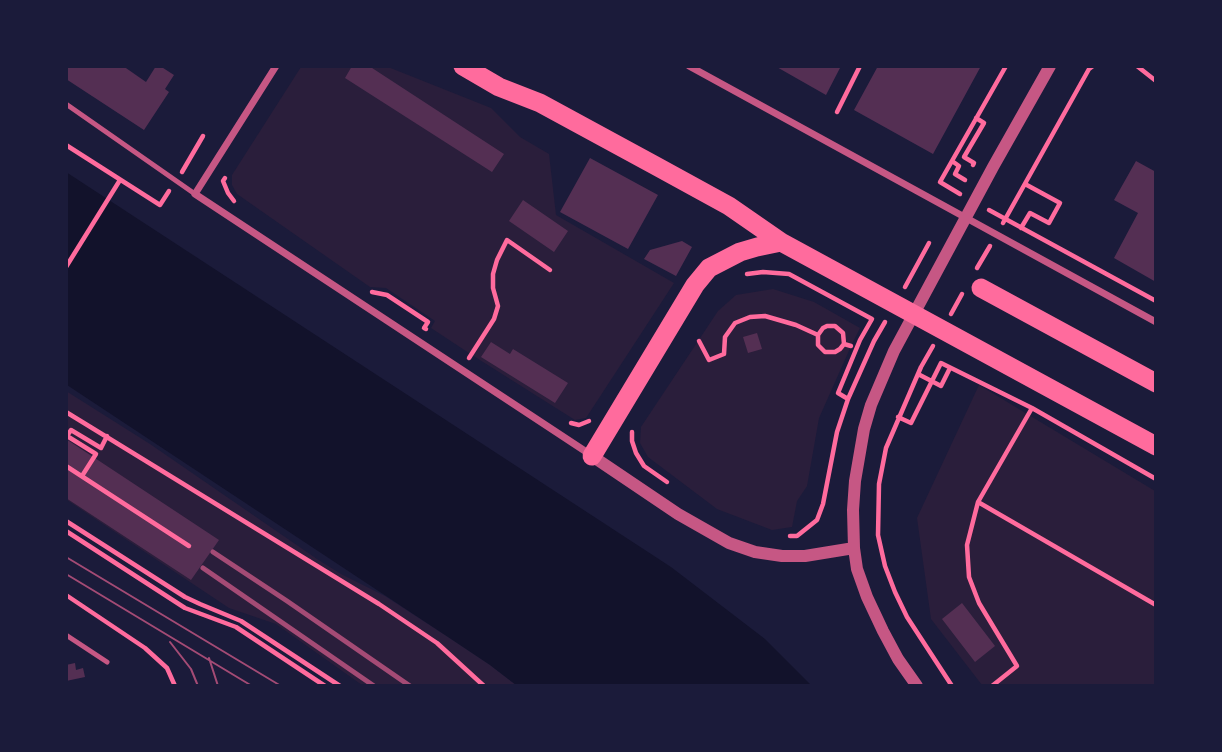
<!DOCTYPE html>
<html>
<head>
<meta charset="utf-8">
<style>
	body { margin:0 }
	#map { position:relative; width:1222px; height:752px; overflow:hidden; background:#1b1b3a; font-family:"Crimson Pro",serif }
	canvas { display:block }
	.frame { position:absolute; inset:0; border:68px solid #1b1b3a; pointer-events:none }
</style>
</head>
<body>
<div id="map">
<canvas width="1222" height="752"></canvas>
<div class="frame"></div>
</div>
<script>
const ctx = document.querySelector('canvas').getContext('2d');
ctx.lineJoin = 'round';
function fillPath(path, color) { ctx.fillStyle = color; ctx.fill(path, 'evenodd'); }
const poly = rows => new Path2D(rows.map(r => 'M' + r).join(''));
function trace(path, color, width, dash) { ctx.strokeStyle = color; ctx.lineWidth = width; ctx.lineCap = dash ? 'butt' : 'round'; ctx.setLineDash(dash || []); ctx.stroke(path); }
fillPath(poly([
	[301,67,388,67,491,108,520,137,549,154,556,215,674,283,586,418,575,420,472,355,431,328,435,321,386,288,370,287,237,194,232,185,232,175],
	[773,289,814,302,860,328,851,346,819,418,807,486,797,501,792,527,772,530,717,509,648,457,640,443,641,427,718,311,736,295],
	[979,385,1155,491,1155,685,982,685,931,619,917,518],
	[66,391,150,444,317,559,341,574,385,596,445,635,490,665,516,685,362,685,276,624,229,608,67,500]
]), '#2a1e3b');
fillPath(poly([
	[66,172,671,567,765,639,811,685,516,685,490,665,445,635,67,385]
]), '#12122b');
fillPath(poly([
	[66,66,123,66,146,82,156,66,160,66,174,75,165,89,169,92,144,130,66,79],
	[352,66,369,66,504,154,492,172,345,78],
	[775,66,841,66,826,95],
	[878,66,981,66,933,154,854,110],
	[590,158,658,195,628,249,560,212],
	[1136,161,1156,172,1156,282,1114,258,1138,213,1114,200],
	[523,200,568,231,554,252,509,221],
	[682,241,692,247,676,276,644,259,650,250],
	[757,333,762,349,748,353,743,337],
	[491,342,510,354,513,349,568,383,555,403,481,357],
	[66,439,219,540,191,580,66,498],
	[962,603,995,646,975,662,942,619],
	[75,663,76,670,83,668,85,677,66,681,66,665]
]), '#542f53');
trace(poly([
	[1137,66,1156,81],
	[837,112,860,66],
	[66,145,160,205,169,191],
	[952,161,959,166,955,174,965,180],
	[973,165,974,163,964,157,984,123,976,118],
	[182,172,203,136],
	[225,178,223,181,228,193,234,201],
	[960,194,940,182,1006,66],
	[989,210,1156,301],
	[1003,223,1089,69,1093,66],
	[1021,228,1030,213,1049,223,1060,203,1025,184],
	[66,267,120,180],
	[977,268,990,246],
	[747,274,763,272,789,274,872,319,860,340,838,393,848,399],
	[905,287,929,243],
	[372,292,387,295,428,322,424,328,426,329],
	[951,314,962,294],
	[818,335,823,328,827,326,835,326,843,333,844,344,851,346],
	[699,341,709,360,724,354,725,337,735,323,750,317,765,316,796,325,818,335,818,345,825,352,835,352,840,349,844,344],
	[933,346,921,367,886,448,879,484,878,535,885,566,895,592,907,617,952,686],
	[469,358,494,319,498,306,493,288,493,274,497,260,507,240,550,270],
	[918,374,941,386,950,368],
	[1032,408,1156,479],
	[66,412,379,604,437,643,484,686],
	[898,417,911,423,941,363,1032,408,978,502,967,545,969,577,979,603,1017,666,992,686],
	[571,423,579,425,589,421],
	[632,432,632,441,636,453,644,466,667,482],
	[66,466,189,546],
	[82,476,96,454,67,436,71,430,101,448,107,436],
	[978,502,1156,605],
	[66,521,185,597,200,604,241,621,340,686],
	[66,531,185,608,236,627,325,686],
	[790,536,797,536,817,520,823,504,837,432,848,399,874,341,885,322],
	[66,595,145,648,167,668,175,686]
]), '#ff6b9d', 4.5);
trace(poly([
	[66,104,195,194],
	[66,635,107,662]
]), '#c65784', 5);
trace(poly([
	[276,66,195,194,591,455],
	[689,66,1156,322]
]), '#c65784', 7);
trace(poly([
	[592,456,678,514,729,543,755,552,782,556,805,556,854,548],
	[917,686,898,659,883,631,867,597,857,569,854,548,853,510,855,481,864,429,871,405,894,351,993,167,1050,66]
]), '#c65784', 12);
trace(poly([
	[463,66,499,87,540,103,656,166,729,206,781,242,1156,446],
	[981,288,1156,383],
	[592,456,695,285,709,268,740,252,757,247,781,242]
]), '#ff6b9d', 19);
trace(poly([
	[66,557,281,686],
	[66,574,252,686],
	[170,642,191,669,198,686],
	[209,658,218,686]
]), '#a44b75', 2);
trace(poly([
	[213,552,287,601,410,686],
	[203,568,374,686]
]), '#a44b75', 5);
</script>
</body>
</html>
